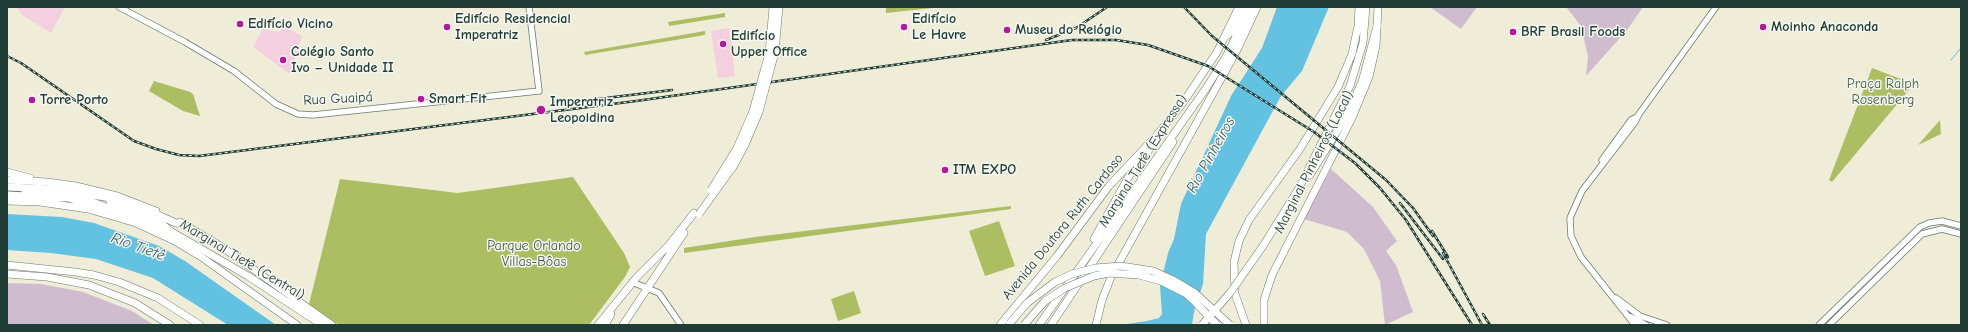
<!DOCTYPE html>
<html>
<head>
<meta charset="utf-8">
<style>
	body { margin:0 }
	#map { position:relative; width:1968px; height:332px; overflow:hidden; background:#efecd8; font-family:"Comic Neue",sans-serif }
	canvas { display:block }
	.frame { position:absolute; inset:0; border:8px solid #1f3d34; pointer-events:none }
</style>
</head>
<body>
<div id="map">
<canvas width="1968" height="332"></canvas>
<div class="frame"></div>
</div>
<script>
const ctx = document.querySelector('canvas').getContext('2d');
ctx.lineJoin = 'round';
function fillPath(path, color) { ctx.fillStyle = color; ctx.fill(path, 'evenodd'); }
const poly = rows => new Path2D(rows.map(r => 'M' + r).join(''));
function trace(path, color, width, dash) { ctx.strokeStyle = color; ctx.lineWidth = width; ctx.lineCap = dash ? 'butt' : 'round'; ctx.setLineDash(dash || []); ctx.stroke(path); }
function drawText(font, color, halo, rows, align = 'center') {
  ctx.font = font + ' "Comic Neue",sans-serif'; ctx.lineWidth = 3; ctx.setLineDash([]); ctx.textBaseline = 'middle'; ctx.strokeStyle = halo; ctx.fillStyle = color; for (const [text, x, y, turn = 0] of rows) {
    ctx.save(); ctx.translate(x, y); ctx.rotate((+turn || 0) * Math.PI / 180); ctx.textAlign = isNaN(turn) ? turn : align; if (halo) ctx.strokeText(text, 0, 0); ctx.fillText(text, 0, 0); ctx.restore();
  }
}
fillPath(poly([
	[16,7,65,7,51,33,21,14],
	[285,27,302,36,290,74,253,47,263,29,278,32],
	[729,28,735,76,718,78,711,31]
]), '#f3cfe0');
fillPath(poly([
	[1430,7,1477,7,1461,29],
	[1566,7,1643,7,1627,30,1586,76,1588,57,1581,26],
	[1331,169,1373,207,1397,241,1386,251,1396,265,1413,312,1385,325,1380,281,1364,249,1347,232,1304,219],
	[7,283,41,284,83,292,132,311,154,325,7,325]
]), '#cfbdcf');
fillPath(poly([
	[895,7,942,7,886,13,886,8],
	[725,13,725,17,669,26,668,22],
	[705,31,705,35,585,55,584,52],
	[1872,68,1914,84,1832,182,1829,180],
	[154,81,190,92,193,94,200,116,183,111,149,91],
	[1940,120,1941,134,1918,145],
	[573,177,624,253,630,267,625,277,589,325,339,325,309,304,340,179,458,193],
	[1011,206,1011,209,684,253,684,248,755,237],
	[999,221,1015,266,985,276,969,231],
	[854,291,861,313,838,321,831,299]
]), '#adbe62');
fillPath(poly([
	[1277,7,1329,7,1302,71,1281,96,1206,234,1203,284,1194,312,1192,325,1120,325,1147,321,1159,318,1162,314,1160,286,1168,253,1174,239,1181,204,1231,96,1262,48],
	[7,214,62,217,94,223,159,246,185,261,276,325,228,325,153,278,96,259,51,253,7,250]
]), '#63c2e1');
trace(poly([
	[1951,60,1961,48],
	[1824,325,1914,237]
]), '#63c2e1', 1);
const secondary = poly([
	[119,7,185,42,234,71,276,104,298,114,313,115,539,91,529,7],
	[1602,160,1631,120,1637,117],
	[632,282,659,293,681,325],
	[1616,298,1640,316,1667,325],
	[1631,317,1646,325],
	[1635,325,1581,257,1571,236,1570,218,1582,191,1635,122,1639,114,1716,7],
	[1819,325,1920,227,1929,223,1942,221,1961,226],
	[1829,325,1922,234,1942,229,1961,234]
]);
const trunk = poly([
	[7,172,30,178],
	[7,180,47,182,76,186,117,196,156,211],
	[25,193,50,193,82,198,170,231,248,276,322,325],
	[180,222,222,247,332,325],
	[7,274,47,277,89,285,135,303,170,325],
	[598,325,637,277,669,245,694,213],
	[605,325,611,314],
	[623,325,684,233],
	[1000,325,1057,256,1109,186,1157,135,1182,104,1217,52,1239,7],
	[1264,325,1264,300,1272,275,1352,118,1369,77,1376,46,1378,7]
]);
const motorway = poly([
	[1225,37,1232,31,1244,7],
	[1310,175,1346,117,1362,82,1377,26],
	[7,187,50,189,105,197,149,211,176,223,185,225],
	[7,195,68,198,105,209],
	[7,201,40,202,88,209,136,223,173,240,200,256,297,325],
	[110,202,162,224,170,231],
	[1094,239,1132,171,1154,144,1157,135],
	[1263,246,1299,188,1350,86,1363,43,1366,7],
	[7,265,75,272,94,275,119,282,158,298,200,325],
	[1039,325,1207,87,1227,55,1250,7],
	[1051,325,1173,142],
	[1096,325,1102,300,1111,277,1237,50,1257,7],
	[1246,325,1235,294,1234,262,1239,241,1249,220,1300,149,1338,87,1352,54,1358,26,1359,7]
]);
trace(secondary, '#687a6d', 7);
trace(trunk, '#687a6d', 8);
trace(motorway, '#687a6d', 8);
trace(secondary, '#fff', 5.5);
trace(trunk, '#fff', 7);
trace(motorway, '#fff', 7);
const rail = poly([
	[1184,7,1212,36,1386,180,1413,208,1433,236],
	[1046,40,1076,28,1107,7],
	[7,56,21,63,134,141,156,149,179,155,199,156,636,101,1072,40,1116,40,1148,45,1208,66,1314,132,1355,163,1380,188,1406,220,1472,325],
	[581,101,672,90],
	[1400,203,1443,259],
	[1432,231,1448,257],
	[1443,253,1482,325],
	[1483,314,1490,325]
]);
trace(rail, '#1f3d34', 2.5);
trace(rail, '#f6f6f2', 1, [3]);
const trunkBridge = poly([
	[711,190,737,148,753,111,769,53,773,7],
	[699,214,733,167,745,145,759,112,775,52,779,7],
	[1010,323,1027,303,1055,282,1072,274,1095,268,1121,266,1153,271,1175,281,1195,293,1230,325]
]);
const motorwayBridge = poly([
	[1024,325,1045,301,1065,288,1094,276,1109,273,1139,275,1161,281,1185,293,1195,302,1217,325],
	[1202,325,1230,293,1263,246]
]);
trace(trunkBridge, '#687a6d', 8, []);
trace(motorwayBridge, '#687a6d', 8, []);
trace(trunkBridge, '#fff', 7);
trace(motorwayBridge, '#fff', 7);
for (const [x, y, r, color] of [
	[240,24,4,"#b5179e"],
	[447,27,4,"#b5179e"],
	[904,27,4,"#b5179e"],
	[1763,27,4,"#b5179e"],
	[1007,30,4,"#b5179e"],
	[1513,32,4,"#b5179e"],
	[723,44,4,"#b5179e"],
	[283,60,4,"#b5179e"],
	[421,99,4,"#b5179e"],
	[32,100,4,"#b5179e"],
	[541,110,5,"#b5179e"],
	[945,170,4,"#b5179e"]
]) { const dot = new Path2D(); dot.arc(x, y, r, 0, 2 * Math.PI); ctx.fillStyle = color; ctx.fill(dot); trace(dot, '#f6f6f2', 1.5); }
drawText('bold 14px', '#1f3d34', '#f6f6f2', [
	["Edifício Residencial",455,19],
	["Imperatriz",455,35],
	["Edifício",912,19],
	["Le Havre",912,35],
	["Edifício Vicino",248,24],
	["Moinho Anaconda",1771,27],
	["Museu do Relógio",1015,30],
	["BRF Brasil Foods",1521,32],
	["Edifício",731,36],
	["Upper Office",731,52],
	["Colégio Santo",291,52],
	["Ivo – Unidade II",291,68],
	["Smart Fit",429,99],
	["Torre Porto",40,100],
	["Imperatriz",550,102],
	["Leopoldina",550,118],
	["ITM EXPO",953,170]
], 'left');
drawText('14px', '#425d40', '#f6f6f2', [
	["Praça Ralph",1883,84],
	["Rosenberg",1883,100],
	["Parque Orlando",534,246],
	["Villas-Bôas",534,262]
]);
drawText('14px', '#1f3d34', '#f6f6f2', [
	["Rua Guaipá",338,99,-3],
	["Marginal Tietê (Expressa)",1143,161,-58],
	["Marginal Pinheiros (Local)",1314,162,-63],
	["Avenida Doutora Ruth Cardoso",1063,227,-51],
	["Marginal Tietê (Central)",242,260,31]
]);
drawText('italic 15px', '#305e5f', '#f6f6f2', [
	["Rio Pinheiros",1211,155,-61],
	["Rio Tietê",138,247,20]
]);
</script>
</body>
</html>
